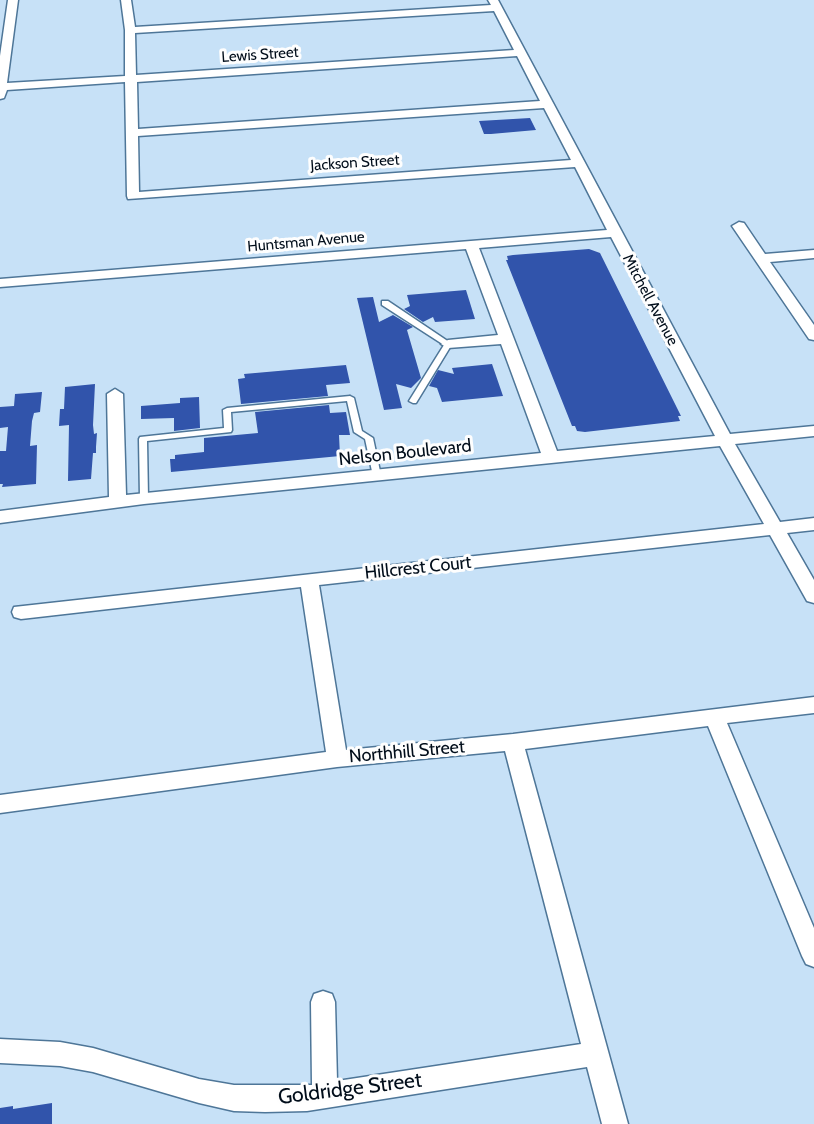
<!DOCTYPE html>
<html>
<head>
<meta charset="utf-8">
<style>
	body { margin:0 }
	canvas { display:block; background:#c7e1f7 }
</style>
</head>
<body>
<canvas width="814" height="1124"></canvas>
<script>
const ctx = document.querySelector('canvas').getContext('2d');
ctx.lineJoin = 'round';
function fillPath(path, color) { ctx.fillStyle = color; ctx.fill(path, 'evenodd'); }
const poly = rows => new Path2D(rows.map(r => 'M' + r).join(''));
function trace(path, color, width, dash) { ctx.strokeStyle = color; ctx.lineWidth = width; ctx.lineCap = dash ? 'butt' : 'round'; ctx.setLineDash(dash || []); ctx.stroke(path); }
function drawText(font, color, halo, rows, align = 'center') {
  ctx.font = font + ' Cabin,sans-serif'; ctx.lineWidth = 6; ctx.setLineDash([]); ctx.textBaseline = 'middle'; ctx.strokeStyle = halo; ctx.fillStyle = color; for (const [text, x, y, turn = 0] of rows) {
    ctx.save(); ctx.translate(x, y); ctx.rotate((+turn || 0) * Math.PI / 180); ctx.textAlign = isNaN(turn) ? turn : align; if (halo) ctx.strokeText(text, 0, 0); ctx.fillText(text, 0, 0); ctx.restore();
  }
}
fillPath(poly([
	[530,118,536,130,491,134,484,134,479,121],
	[589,249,600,253,681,416,678,416,680,421,585,432,577,431,575,426,572,426,506,260,508,260,507,256,513,255],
	[466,290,475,319,435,322,433,317,423,322,404,309,410,306,407,295],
	[373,297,379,322,393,315,413,327,407,330,421,378,411,388,396,384,402,408,384,410,357,298],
	[492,364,503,396,442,402,437,388,429,386,438,370,454,374,452,368],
	[346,365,350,383,326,385,328,396,241,404,238,379,245,378,244,374],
	[95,384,93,425,94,434,97,433,96,447,96,453,93,453,91,479,68,481,69,425,59,426,60,409,64,409,65,387],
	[42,392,40,412,34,413,32,421,30,446,37,445,36,484,2,487,3,484,0,484,0,451,6,451,8,427,0,428,0,407,14,406,15,394],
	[199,397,200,428,174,431,174,418,141,419,141,406,180,403,180,398],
	[329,405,330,413,346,412,350,435,339,435,340,456,171,472,170,459,175,459,175,455,204,452,204,438,258,433,255,412],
	[52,1103,52,1124,0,1124,0,1108,13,1106,13,1109]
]), '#3154ab');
const lane = poly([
	[382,301,388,301,452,344,416,403,413,403,409,401,444,345,382,305,382,301],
	[350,396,354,398,362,431,373,438,381,476,380,478,374,478,373,476,365,439,354,432,347,401,231,412,232,430,231,432,147,441,148,498,144,501,140,498,139,439,140,437,224,428,223,410,227,408,350,396]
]);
const street = poly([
	[8,0,18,0,7,83,125,76,125,30,121,0,131,0,135,27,491,5,488,0,498,0,730,434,814,426,814,436,735,444,780,522,814,518,814,530,787,533,814,580,814,603,807,601,770,535,319,585,346,750,513,734,814,697,814,713,727,723,814,928,814,967,806,964,802,956,708,726,525,749,628,1124,602,1124,587,1067,307,1111,265,1112,234,1111,199,1103,93,1072,60,1066,0,1063,0,1039,60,1042,93,1048,199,1079,234,1085,312,1085,311,1002,314,994,323,991,332,994,335,1002,337,1081,581,1044,505,751,337,767,0,813,0,795,326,752,301,587,21,619,14,617,12,612,14,607,764,524,720,446,144,504,0,523,0,511,109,497,107,394,115,389,123,394,126,495,541,453,501,344,448,348,441,344,448,340,498,335,466,249,0,287,0,279,607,230,575,167,128,199,127,196,125,82,7,90,4,98,0,99,0,56,8,0],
	[494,11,514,50,136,75,135,33,494,11],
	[517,56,540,101,138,129,137,82,517,56],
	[544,108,571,160,139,192,138,136,544,108],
	[611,237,715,436,557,451,479,248,611,237],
	[739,222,744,223,765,254,814,250,814,258,770,262,814,325,814,340,809,339,732,226,739,222]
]);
trace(lane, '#4e7698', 3);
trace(street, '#4e7698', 3);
fillPath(lane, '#fff');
fillPath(street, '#fff');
drawText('15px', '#010d1a', '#fefefe', [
	["Lewis Street",260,55,-4],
	["Jackson Street",355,163,-4],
	["Huntsman Avenue",306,242,-5],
	["Mitchell Avenue",650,300,62]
]);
drawText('18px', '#010d1a', '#fefefe', [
	["Nelson Boulevard",405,453,-6],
	["Hillcrest Court",418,568,-6],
	["Northhill Street",407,752,-5]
]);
drawText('21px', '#010d1a', '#fefefe', [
	["Goldridge Street",350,1089,-7]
]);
</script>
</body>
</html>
